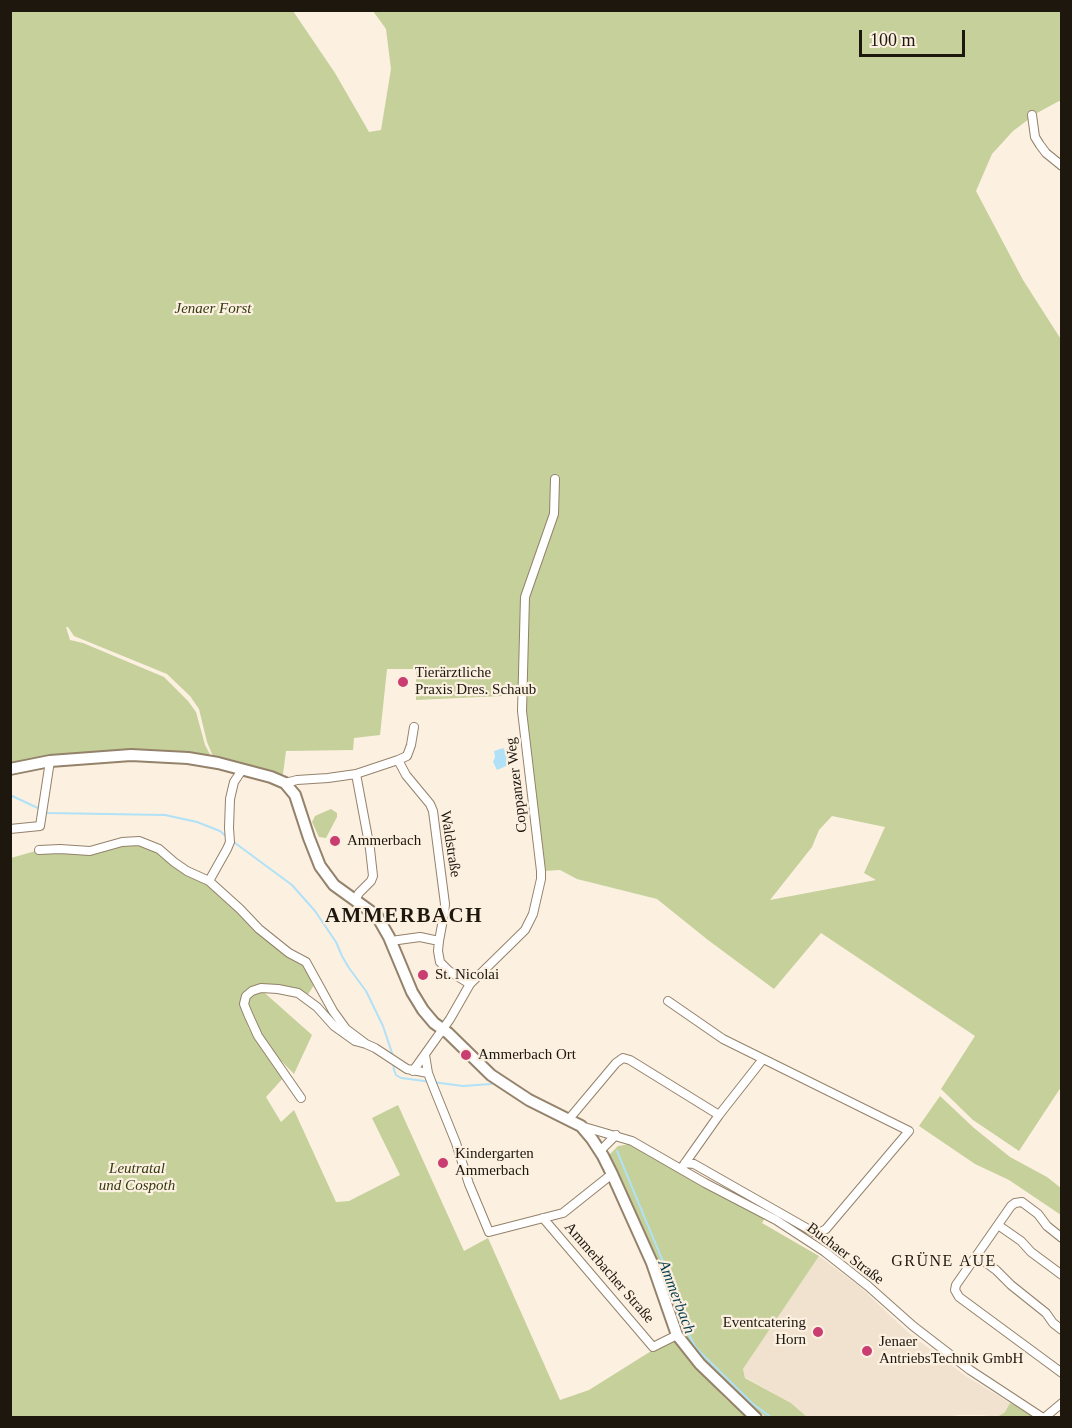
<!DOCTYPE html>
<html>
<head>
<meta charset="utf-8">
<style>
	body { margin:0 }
	#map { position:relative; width:1072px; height:1428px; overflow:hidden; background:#fcf0e1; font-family:Georgia,serif }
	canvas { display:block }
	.frame { position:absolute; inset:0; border:12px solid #1e170e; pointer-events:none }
	.scale { position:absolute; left:859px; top:30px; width:106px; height:27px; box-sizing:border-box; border:3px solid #1e170e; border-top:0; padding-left:8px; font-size:18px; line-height:21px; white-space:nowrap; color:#1e170e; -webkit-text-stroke:4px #fcf0e1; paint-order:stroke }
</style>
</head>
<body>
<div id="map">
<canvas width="1072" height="1428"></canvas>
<div class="frame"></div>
<div class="scale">100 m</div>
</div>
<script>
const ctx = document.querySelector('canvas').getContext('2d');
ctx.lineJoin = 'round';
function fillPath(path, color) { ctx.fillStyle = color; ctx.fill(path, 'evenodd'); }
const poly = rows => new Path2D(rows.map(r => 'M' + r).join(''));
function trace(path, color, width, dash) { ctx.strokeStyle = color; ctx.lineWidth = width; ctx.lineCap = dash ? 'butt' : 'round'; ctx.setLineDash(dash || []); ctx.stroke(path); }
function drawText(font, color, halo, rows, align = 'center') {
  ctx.font = font + ' Georgia,serif'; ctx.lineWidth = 4.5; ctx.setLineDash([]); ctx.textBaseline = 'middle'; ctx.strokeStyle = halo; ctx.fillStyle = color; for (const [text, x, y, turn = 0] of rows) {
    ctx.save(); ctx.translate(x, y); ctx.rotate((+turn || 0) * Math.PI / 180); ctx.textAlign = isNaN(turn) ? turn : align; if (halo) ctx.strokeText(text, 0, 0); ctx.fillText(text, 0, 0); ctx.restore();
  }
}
fillPath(poly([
	[819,1256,859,1286,910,1334,966,1376,1010,1403,1005,1412,997,1417,981,1415,959,1415,938,1418,807,1417,791,1403,745,1377,743,1369]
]), '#f1e2cf');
fillPath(poly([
	[10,11,293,11,335,73,369,132,381,130,391,69,386,29,373,11,1061,11,1061,102,1059,101,1037,113,1013,131,992,154,976,191,1023,280,1062,341,1061,1087,1019,1151,973,1120,941,1089,975,1036,821,933,774,989,708,940,657,899,577,879,560,870,543,871,535,815,524,695,416,700,416,669,387,669,380,735,354,738,353,750,286,751,283,774,280,775,217,760,212,754,207,742,199,709,190,696,167,674,74,636,68,627,66,627,70,640,83,643,164,677,188,701,196,712,205,745,212,758,188,755,11,766],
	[832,816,885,827,864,873,876,880,770,900,812,847,819,830],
	[331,809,337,813,337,817,326,838,319,837,312,822,315,816],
	[142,842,209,881,305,963,314,985,307,996,258,987,312,1035,294,1074,247,1026,284,1077,266,1097,281,1122,294,1110,336,1202,349,1201,400,1175,372,1118,398,1105,464,1251,488,1238,560,1400,589,1390,664,1343,674,1340,692,1363,726,1399,748,1417,11,1418,11,858,39,850,90,851],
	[940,1096,974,1128,1010,1157,1047,1177,1061,1188,1061,1215,1009,1180,975,1164,919,1126],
	[630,1144,765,1218,762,1223,819,1256,743,1369,745,1378,791,1403,807,1417,766,1417,733,1392,698,1356,679,1333,661,1274,643,1229,609,1155,618,1146],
	[1010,1403,1017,1406,1035,1417,997,1417,1005,1412]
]), '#c5d09a');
fillPath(poly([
	[503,748,506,751,509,762,506,766,497,770,493,762,495,757,494,751]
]), '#b0e1f7');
trace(poly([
	[10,795,40,809],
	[45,812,48,813,165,815,197,822,220,831,227,837],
	[231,840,292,885,315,911,336,942,342,956,349,968,366,991,383,1026,393,1056],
	[393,1062,394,1070,396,1075,401,1078,463,1086,491,1084],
	[617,1151,671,1281,683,1324,696,1348,753,1404,772,1418]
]), '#b0e1f7', 2);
const street = poly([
	[1032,115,1035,137,1040,145,1046,153,1062,166],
	[398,760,406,775,430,804,433,811,445,904,444,914,439,941,438,951,440,962,449,971,470,984],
	[285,783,297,780,328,778,356,774,398,760,407,756,411,745,414,727],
	[10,829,40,826,50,761],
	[39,850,60,849,90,851,122,842,139,841,159,849,174,862,187,871,209,881,240,909,259,929,289,953,306,962,333,1011,346,1029,366,1044],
	[209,881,227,849,230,842,229,828,230,799,234,782,242,770],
	[355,900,359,893,371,881,373,876,370,849,356,774],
	[391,941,420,937,439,941],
	[668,1001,723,1039,909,1131,826,1229,817,1234,694,1164,685,1163],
	[425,1055,428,1073,433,1086,456,1143,469,1184,489,1232,563,1213,612,1174],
	[413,1071,450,1019,470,984,525,930,533,914,541,879,541,871,522,711,525,597,554,514,555,479],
	[301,1098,258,1036,248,1014,244,1004,246,996,252,991,261,988,278,989,298,993,317,1007,334,1026,355,1041,366,1044,375,1048,407,1069,428,1073],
	[719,1115,763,1059],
	[569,1119,616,1063,623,1058,630,1060,719,1115,683,1166],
	[581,1126,632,1141,705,1183,776,1220,825,1252,868,1286,913,1326,970,1370,1043,1418],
	[600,1151,616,1135],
	[543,1218,653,1347,677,1335],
	[998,1225,1021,1241,1031,1252,1062,1275],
	[1062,1238,1047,1226,1038,1214,1022,1202,1015,1203,1011,1206,956,1285,955,1290,959,1297,1062,1373],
	[977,1256,996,1270,1011,1285,1046,1313,1053,1323,1062,1330],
	[1044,1418,1062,1403]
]);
const secondary = poly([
	[10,769,50,761,131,755,188,758,218,763,271,777,285,783,295,795,309,838,320,866,334,885,377,916,389,937,412,992,423,1010,434,1023,448,1033,491,1075,529,1100,581,1126,592,1139,603,1156,612,1174,652,1263,677,1335,700,1364,756,1418]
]);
trace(street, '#94826b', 10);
trace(secondary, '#94826b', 14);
trace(street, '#fff', 8);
trace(secondary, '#fff', 10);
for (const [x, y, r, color] of [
	[403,682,6,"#c93d71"],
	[335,841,6,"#c93d71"],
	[423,975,6,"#c93d71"],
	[466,1055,6,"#c93d71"],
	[443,1163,6,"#c93d71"],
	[818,1332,6,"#c93d71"],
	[867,1351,6,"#c93d71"]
]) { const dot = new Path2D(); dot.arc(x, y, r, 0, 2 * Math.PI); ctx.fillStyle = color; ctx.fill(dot); trace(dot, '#fcf0e1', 2); }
drawText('italic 15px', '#343a10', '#fcf0e1', [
	["Jenaer Forst",213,309],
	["Leutratal",137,1169],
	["und Cospoth",137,1186]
]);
drawText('15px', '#1e170e', '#fcf0e1', [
	["Tierärztliche",415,673],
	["Praxis Dres. Schaub",415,690],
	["Ammerbach",347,841],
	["St. Nicolai",435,975],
	["Ammerbach Ort",478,1055],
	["Kindergarten",455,1154],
	["Ammerbach",455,1171],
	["Eventcatering",806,1323,"right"],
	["Horn",806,1340,"right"],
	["Jenaer",879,1342],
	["AntriebsTechnik GmbH",879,1359]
], 'left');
drawText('15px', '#1e170e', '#fcf0e1', [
	["Coppanzer Weg",517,785,-97],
	["Waldstraße",450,844,81],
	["Buchaer Straße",845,1254,37],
	["Ammerbacher Straße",609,1273,49]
]);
ctx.letterSpacing = '1.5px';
drawText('16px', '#1e170e', '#fcf0e1', [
	["GRÜNE AUE",944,1262]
]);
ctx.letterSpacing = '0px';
drawText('italic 16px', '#073e52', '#fcf0e1', [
	["Ammerbach",676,1297,69]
]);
ctx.letterSpacing = '1.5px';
drawText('bold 21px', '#1e170e', '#fcf0e1', [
	["AMMERBACH",404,917]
]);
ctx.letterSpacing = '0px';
</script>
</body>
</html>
